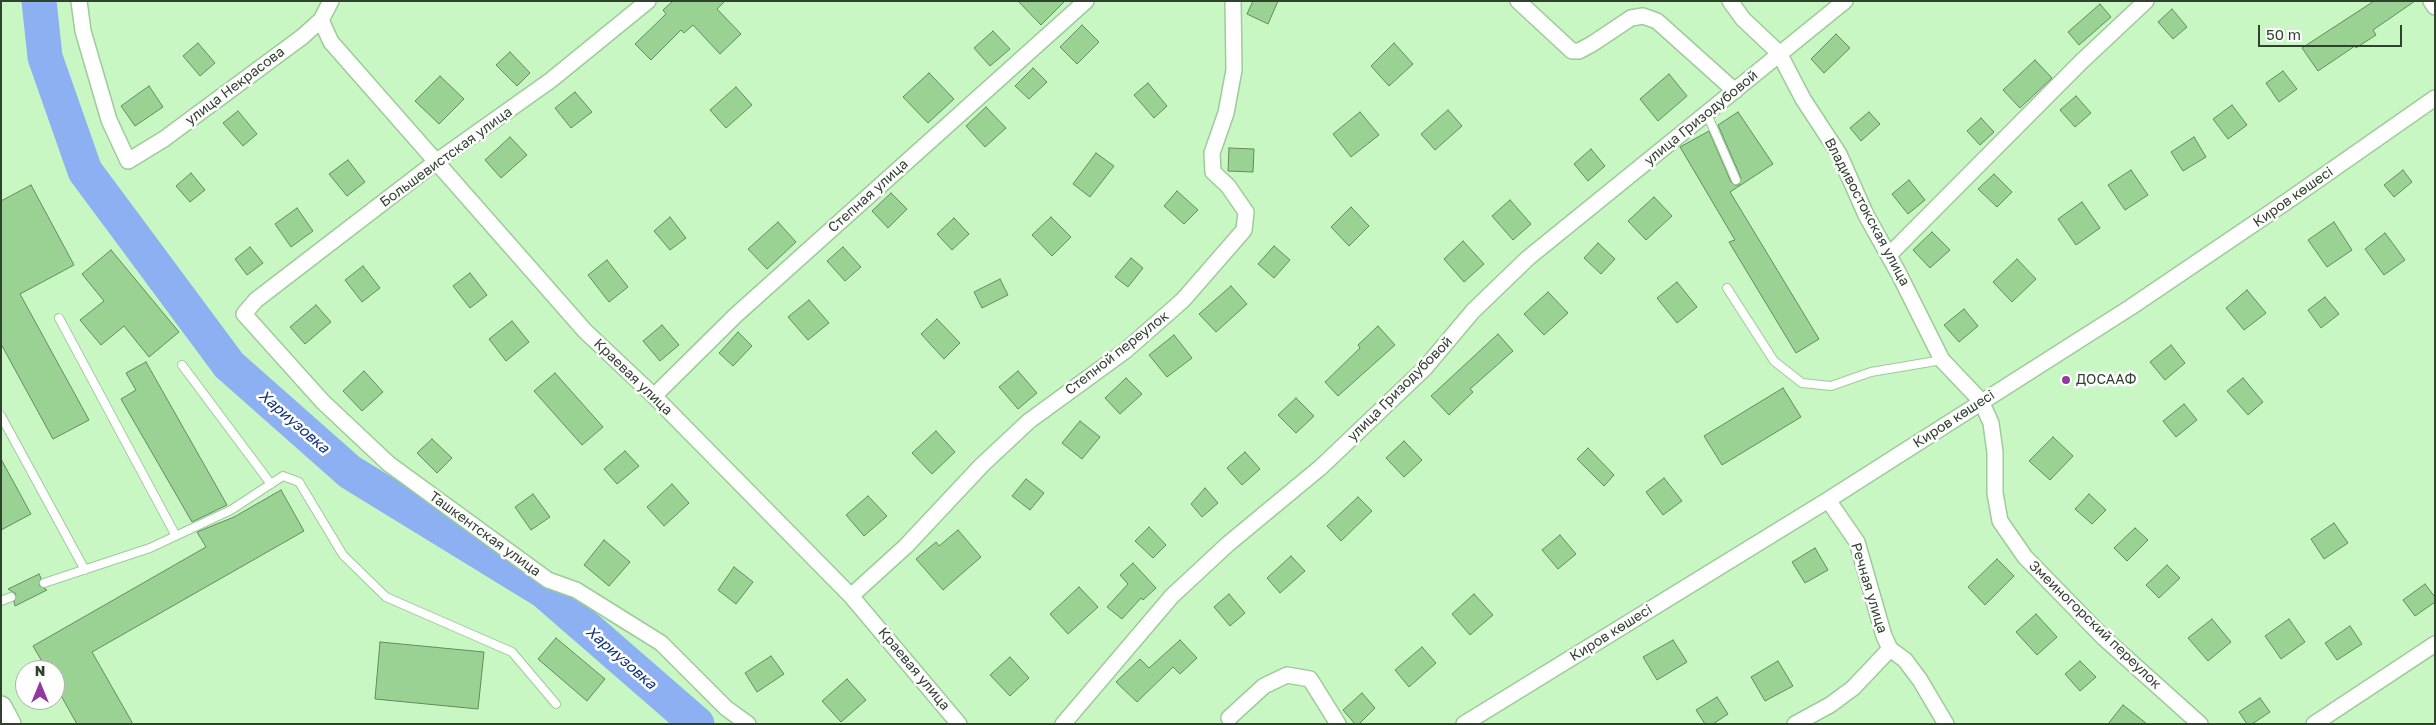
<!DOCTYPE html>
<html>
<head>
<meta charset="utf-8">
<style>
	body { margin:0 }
	#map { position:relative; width:2436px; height:725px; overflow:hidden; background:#c8f7c3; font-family:"Golos Text",sans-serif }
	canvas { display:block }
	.frame { position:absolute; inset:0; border:2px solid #30422e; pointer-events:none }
	.north { position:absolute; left:15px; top:660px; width:50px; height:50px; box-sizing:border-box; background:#fff; border:1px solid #acb3ab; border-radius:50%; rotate:0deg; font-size:14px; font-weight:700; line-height:20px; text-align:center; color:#30422e }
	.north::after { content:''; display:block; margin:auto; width:18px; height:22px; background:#9337a1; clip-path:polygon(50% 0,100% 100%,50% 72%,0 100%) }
	.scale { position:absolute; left:2258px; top:25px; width:144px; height:22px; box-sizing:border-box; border:2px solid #30422e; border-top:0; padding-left:6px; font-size:15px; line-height:18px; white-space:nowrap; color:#30422e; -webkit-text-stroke:4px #fff; paint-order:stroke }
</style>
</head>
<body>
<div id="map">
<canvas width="2436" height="725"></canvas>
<div class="frame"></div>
<div class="north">N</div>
<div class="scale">50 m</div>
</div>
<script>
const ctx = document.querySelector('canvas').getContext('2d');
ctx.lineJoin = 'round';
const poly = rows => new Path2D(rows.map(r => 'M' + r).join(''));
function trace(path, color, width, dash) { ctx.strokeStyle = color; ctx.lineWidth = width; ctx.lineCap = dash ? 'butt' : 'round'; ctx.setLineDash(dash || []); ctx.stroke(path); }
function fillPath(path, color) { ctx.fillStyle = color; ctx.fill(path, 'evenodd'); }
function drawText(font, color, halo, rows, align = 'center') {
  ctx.font = font + ' "Golos Text",sans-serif'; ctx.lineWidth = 5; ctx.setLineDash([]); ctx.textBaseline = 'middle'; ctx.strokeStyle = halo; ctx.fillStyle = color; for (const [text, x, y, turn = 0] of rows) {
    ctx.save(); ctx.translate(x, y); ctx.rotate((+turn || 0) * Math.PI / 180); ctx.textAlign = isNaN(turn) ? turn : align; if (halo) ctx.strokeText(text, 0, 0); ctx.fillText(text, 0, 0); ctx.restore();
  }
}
trace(poly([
	[39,1,45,57,85,171,229,365,350,472,544,591,697,724]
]), '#8db0f2', 35);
const building = poly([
	[673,1,725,1,717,9,741,34,720,54,693,25,684,33,681,30,651,60,635,44,666,14,663,10,673,1],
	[1018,1,1065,1,1041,25,1018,1],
	[1253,1,1278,1,1268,24,1247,14,1253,1],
	[2374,1,2415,1,2373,30,2376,35,2356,48,2355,46,2318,71,2302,48,2374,1],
	[2100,4,2111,17,2079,45,2068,32,2100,4],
	[2172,9,2187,27,2173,39,2158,22,2172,9],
	[1082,25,1099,42,1077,64,1060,47,1082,25],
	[993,31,1010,49,990,66,974,48,993,31],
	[1836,34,1850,48,1824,73,1811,59,1836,34],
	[198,43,215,63,200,76,183,56,198,43],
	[1394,43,1413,64,1389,86,1371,66,1394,43],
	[510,52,530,73,517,86,496,65,510,52],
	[2035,60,2052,78,2020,108,2003,90,2035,60],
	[1033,68,1047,82,1029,99,1015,86,1033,68],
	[2283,71,2297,89,2279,102,2266,83,2283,71],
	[929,73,954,99,928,123,903,97,929,73],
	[1669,74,1687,96,1658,121,1640,99,1669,74],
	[440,76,464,99,439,124,415,101,440,76],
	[1148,83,1167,106,1154,118,1134,95,1148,83],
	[149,86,163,107,135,126,121,106,149,86],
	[736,87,752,105,726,128,710,110,736,87],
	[575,92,592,112,571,128,555,108,575,92],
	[2076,96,2091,113,2075,127,2060,110,2076,96],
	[2232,105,2247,125,2228,139,2213,119,2232,105],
	[986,107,1006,128,985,147,966,126,986,107],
	[1448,110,1462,126,1435,150,1421,134,1448,110],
	[238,111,257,134,243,146,223,123,238,111],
	[1360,112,1379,135,1351,157,1333,134,1360,112],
	[1738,112,1773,164,1730,192,1819,339,1796,353,1729,242,1735,240,1680,147,1709,131,1731,182,1735,185,1739,185,1741,178,1718,125,1738,112],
	[1869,112,1880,124,1861,141,1850,128,1869,112],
	[1981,118,1994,132,1980,145,1967,131,1981,118],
	[510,137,527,155,501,178,485,160,510,137],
	[2194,137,2206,157,2183,171,2171,152,2194,137],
	[1229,148,1254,149,1253,172,1228,171,1229,148],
	[1591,149,1605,166,1588,181,1574,164,1591,149],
	[1096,153,1114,166,1090,197,1073,184,1096,153],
	[348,160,365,182,347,196,329,174,348,160],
	[2131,170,2148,195,2125,210,2108,185,2131,170],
	[2403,170,2412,182,2394,197,2384,185,2403,170],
	[191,173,205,190,190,202,176,186,191,173],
	[1994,174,2012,192,1997,207,1978,189,1994,174],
	[1909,180,1925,200,1908,214,1892,194,1909,180],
	[31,185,74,265,20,294,89,420,53,439,1,344,1,201,31,185],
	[1177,191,1198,210,1184,224,1164,206,1177,191],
	[891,193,907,209,888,228,872,211,891,193],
	[1654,197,1672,216,1646,240,1628,221,1654,197],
	[1510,200,1531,224,1513,240,1492,216,1510,200],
	[2082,202,2100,228,2076,245,2058,219,2082,202],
	[1351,207,1369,226,1349,246,1331,227,1351,207],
	[297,208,313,231,291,247,275,224,297,208],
	[670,217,686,238,670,250,654,231,670,217],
	[1051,217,1071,237,1052,256,1032,235,1051,217],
	[954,218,969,234,952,250,937,234,954,218],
	[778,222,796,242,767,269,748,249,778,222],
	[2334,222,2352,250,2327,267,2308,240,2334,222],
	[1932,232,1950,250,1930,268,1913,250,1932,232],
	[2385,233,2405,260,2384,275,2365,249,2385,233],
	[1463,241,1484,264,1464,282,1444,259,1463,241],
	[1598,243,1615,259,1601,274,1584,258,1598,243],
	[1274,246,1290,260,1274,278,1258,264,1274,246],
	[250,247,263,263,247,275,235,259,250,247],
	[843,247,861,267,845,281,827,261,843,247],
	[111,250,179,332,149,357,124,326,101,345,80,320,104,301,82,274,111,250],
	[1131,258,1143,268,1128,287,1115,277,1131,258],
	[2017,259,2036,279,2012,302,1993,282,2017,259],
	[607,260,628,287,609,302,588,275,607,260],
	[363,266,380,288,362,302,345,280,363,266],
	[470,273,487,295,470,308,453,286,470,273],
	[1000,279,1008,295,982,308,974,292,1000,279],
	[1677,282,1697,307,1677,323,1657,298,1677,282],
	[1231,286,1247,304,1216,332,1199,314,1231,286],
	[2247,290,2266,313,2244,330,2226,308,2247,290],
	[1548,292,1568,313,1544,335,1524,314,1548,292],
	[2325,297,2339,314,2321,328,2308,310,2325,297],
	[809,300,829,323,808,340,788,317,809,300],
	[316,305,331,322,305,344,290,327,316,305],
	[1964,309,1978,326,1959,342,1944,325,1964,309],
	[937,319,960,343,944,359,921,334,937,319],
	[512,321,529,342,506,361,489,339,512,321],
	[662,325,679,345,660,361,643,341,662,325],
	[1378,326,1395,345,1338,396,1325,382,1360,348,1358,345,1378,326],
	[738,332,752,346,733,366,719,353,738,332],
	[1498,334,1513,351,1470,389,1473,392,1449,415,1431,396,1498,334],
	[1174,335,1192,358,1167,377,1149,355,1174,335],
	[2171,345,2185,363,2165,380,2150,362,2171,345],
	[146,362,227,505,192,522,121,399,136,390,126,373,146,362],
	[364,371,383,392,362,411,343,391,364,371],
	[1018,371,1037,393,1018,409,999,387,1018,371],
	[555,373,603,427,582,445,534,391,555,373],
	[1126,378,1142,394,1120,414,1105,398,1126,378],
	[2243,378,2263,402,2248,415,2227,391,2243,378],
	[1783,388,1801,417,1722,465,1704,436,1783,388],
	[1296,398,1314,416,1296,433,1278,415,1296,398],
	[2184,404,2197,420,2176,437,2163,421,2184,404],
	[1080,421,1100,437,1082,459,1062,443,1080,421],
	[936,431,955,452,932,474,912,453,936,431],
	[2053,437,2073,456,2050,480,2029,461,2053,437],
	[432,439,452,458,437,473,417,453,432,439],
	[1404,441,1422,460,1404,477,1386,458,1404,441],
	[1588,448,1614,475,1604,486,1577,459,1588,448],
	[625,451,639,466,617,484,604,469,625,451],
	[1245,452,1260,469,1242,485,1227,468,1245,452],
	[1,459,31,514,1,530,1,459],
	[1664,478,1682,501,1663,515,1646,492,1664,478],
	[1026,479,1044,493,1030,510,1012,496,1026,479],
	[672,484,689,503,664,526,647,507,672,484],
	[1205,488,1218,503,1202,517,1191,504,1205,488],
	[281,490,304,531,92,652,133,724,77,724,55,685,55,670,47,670,33,646,206,547,197,532,234,517,281,490],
	[533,494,550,517,531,530,515,507,533,494],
	[2089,494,2106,510,2092,524,2075,509,2089,494],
	[868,496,887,516,864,536,846,515,868,496],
	[1358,497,1372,511,1341,541,1327,526,1358,497],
	[2334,523,2348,543,2324,559,2311,539,2334,523],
	[1149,527,1166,545,1153,558,1135,541,1149,527],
	[2135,528,2148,540,2127,561,2114,548,2135,528],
	[958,530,981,557,943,590,916,559,936,542,939,546,958,530],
	[1560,535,1576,554,1558,569,1542,550,1560,535],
	[604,540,630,562,609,586,584,565,604,540],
	[1815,548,1828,570,1805,583,1792,562,1815,548],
	[1291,556,1305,571,1280,593,1267,578,1291,556],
	[1997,559,2014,576,1985,605,1968,587,1997,559],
	[1133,563,1156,588,1143,600,1141,598,1122,619,1107,607,1128,584,1120,575,1133,563],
	[2167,565,2180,578,2159,598,2146,585,2167,565],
	[734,567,753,582,736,604,718,590,734,567],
	[39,574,41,578,39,585,47,590,15,606,14,602,16,594,8,589,39,574],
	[2425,584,2435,597,2435,602,2415,616,2403,600,2425,584],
	[1079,587,1098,607,1068,634,1050,614,1079,587],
	[1229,594,1245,613,1230,626,1214,607,1229,594],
	[1474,594,1493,615,1470,635,1452,614,1474,594],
	[2036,614,2057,637,2037,655,2016,632,2036,614],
	[2212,619,2231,642,2208,661,2188,638,2212,619],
	[2289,619,2305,642,2281,659,2265,636,2289,619],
	[2350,626,2362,644,2337,660,2325,643,2350,626],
	[556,638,605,679,587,701,538,659,556,638],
	[1180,640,1197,658,1180,674,1173,667,1137,702,1116,682,1140,659,1149,668,1180,640],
	[1673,640,1687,662,1657,680,1643,657,1673,640],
	[380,642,484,652,478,709,375,699,380,642],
	[1422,647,1436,663,1409,687,1395,670,1422,647],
	[771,656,784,674,757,692,745,673,771,656],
	[1010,657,1029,678,1010,696,990,675,1010,657],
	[1778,661,1793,686,1765,701,1751,677,1778,661],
	[2080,661,2096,677,2080,691,2065,674,2080,661],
	[847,679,866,700,841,722,822,701,847,679],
	[1362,693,1375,708,1359,724,1355,724,1343,710,1362,693],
	[1717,697,1728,714,1713,724,1705,724,1696,710,1717,697],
	[2260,698,2270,712,2252,724,2247,724,2239,712,2260,698],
	[2123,705,2147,724,2108,724,2123,705]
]);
fillPath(building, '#9ad294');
trace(building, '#618c5d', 1);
const lane = poly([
	[1707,114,1736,180],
	[1727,288,1774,361,1802,383,1831,386,1871,372,1942,360],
	[59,318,176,536],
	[182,365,271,484],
	[1,416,85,570],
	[44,583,150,548,231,510,283,476,299,482,343,555,386,597,512,652,556,704],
	[1,601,11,597]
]);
const street = poly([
	[79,1,83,31,109,120,128,161,164,139,302,37,321,20,331,1],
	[648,1,551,80,437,161,256,300,244,314,323,402,389,464,548,580,576,590,661,643,726,708,748,724],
	[1518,1,1572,51,1579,51,1592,44,1631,18,1643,16,1657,21,1735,91],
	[1730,1,1743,19,1779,53,1803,99,1839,154,1866,215,1899,274,1942,360,1981,401,1991,423,1995,452,1995,493,2000,521,2025,557,2104,638,2200,724],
	[2431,1,2435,7],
	[321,20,331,42,585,331,654,396,851,596,959,724],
	[1889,255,2081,62,2146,1],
	[654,396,736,315,1086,1],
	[1828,500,1857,542,1884,636,1890,649,1905,660,1920,680,1946,724],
	[851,596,906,546,982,465,1029,421,1125,351,1183,300,1244,230,1246,212,1228,186,1213,172,1212,153,1226,113,1234,70,1233,1],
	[1229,718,1264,686,1287,675,1310,679,1338,724],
	[1063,724,1172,596,1228,544,1321,467,1425,368,1473,311,1528,258,1845,1],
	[1464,724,1828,500,2131,307,2289,200,2435,98],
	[1795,724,1830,705,1853,688,1890,649],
	[2314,724,2435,644]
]);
const secondary = poly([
	[1,707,10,724]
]);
trace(lane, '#9dcb99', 10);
trace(street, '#9dcb99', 18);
trace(secondary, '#9dcb99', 24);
trace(lane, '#fff', 8);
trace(street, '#fff', 15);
trace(secondary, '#fff', 21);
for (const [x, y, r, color] of [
	[2066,380,5,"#9337a1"]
]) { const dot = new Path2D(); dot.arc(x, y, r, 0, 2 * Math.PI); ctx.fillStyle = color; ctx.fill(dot); trace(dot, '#fff', 2); }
drawText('14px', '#30422e', '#fff', [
	["улица Некрасова",235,86,-37],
	["улица Гризодубовой",1701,118,-39],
	["Большевистская улица",446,157,-36],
	["Степная улица",868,196,-42],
	["Киров көшесі",2293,197,-35],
	["Владивостокская улица",1867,212,62],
	["Степной переулок",1117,353,-38],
	["Краевая улица",633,377,44],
	["улица Гризодубовой",1400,389,-45],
	["Киров көшесі",1954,419,-33],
	["Ташкентская улица",485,534,36],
	["Речная улица",1869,588,73],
	["Змеиногорский переулок",2095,625,44],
	["Киров көшесі",1611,633,-32],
	["Краевая улица",914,669,50]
]);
drawText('14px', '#30422e', '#fff', [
	["ДОСААФ",2076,380]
], 'left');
drawText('italic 15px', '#0d317b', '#fff', [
	["Хариузовка",294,422,41],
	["Хариузовка",621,658,41]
]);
</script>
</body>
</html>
